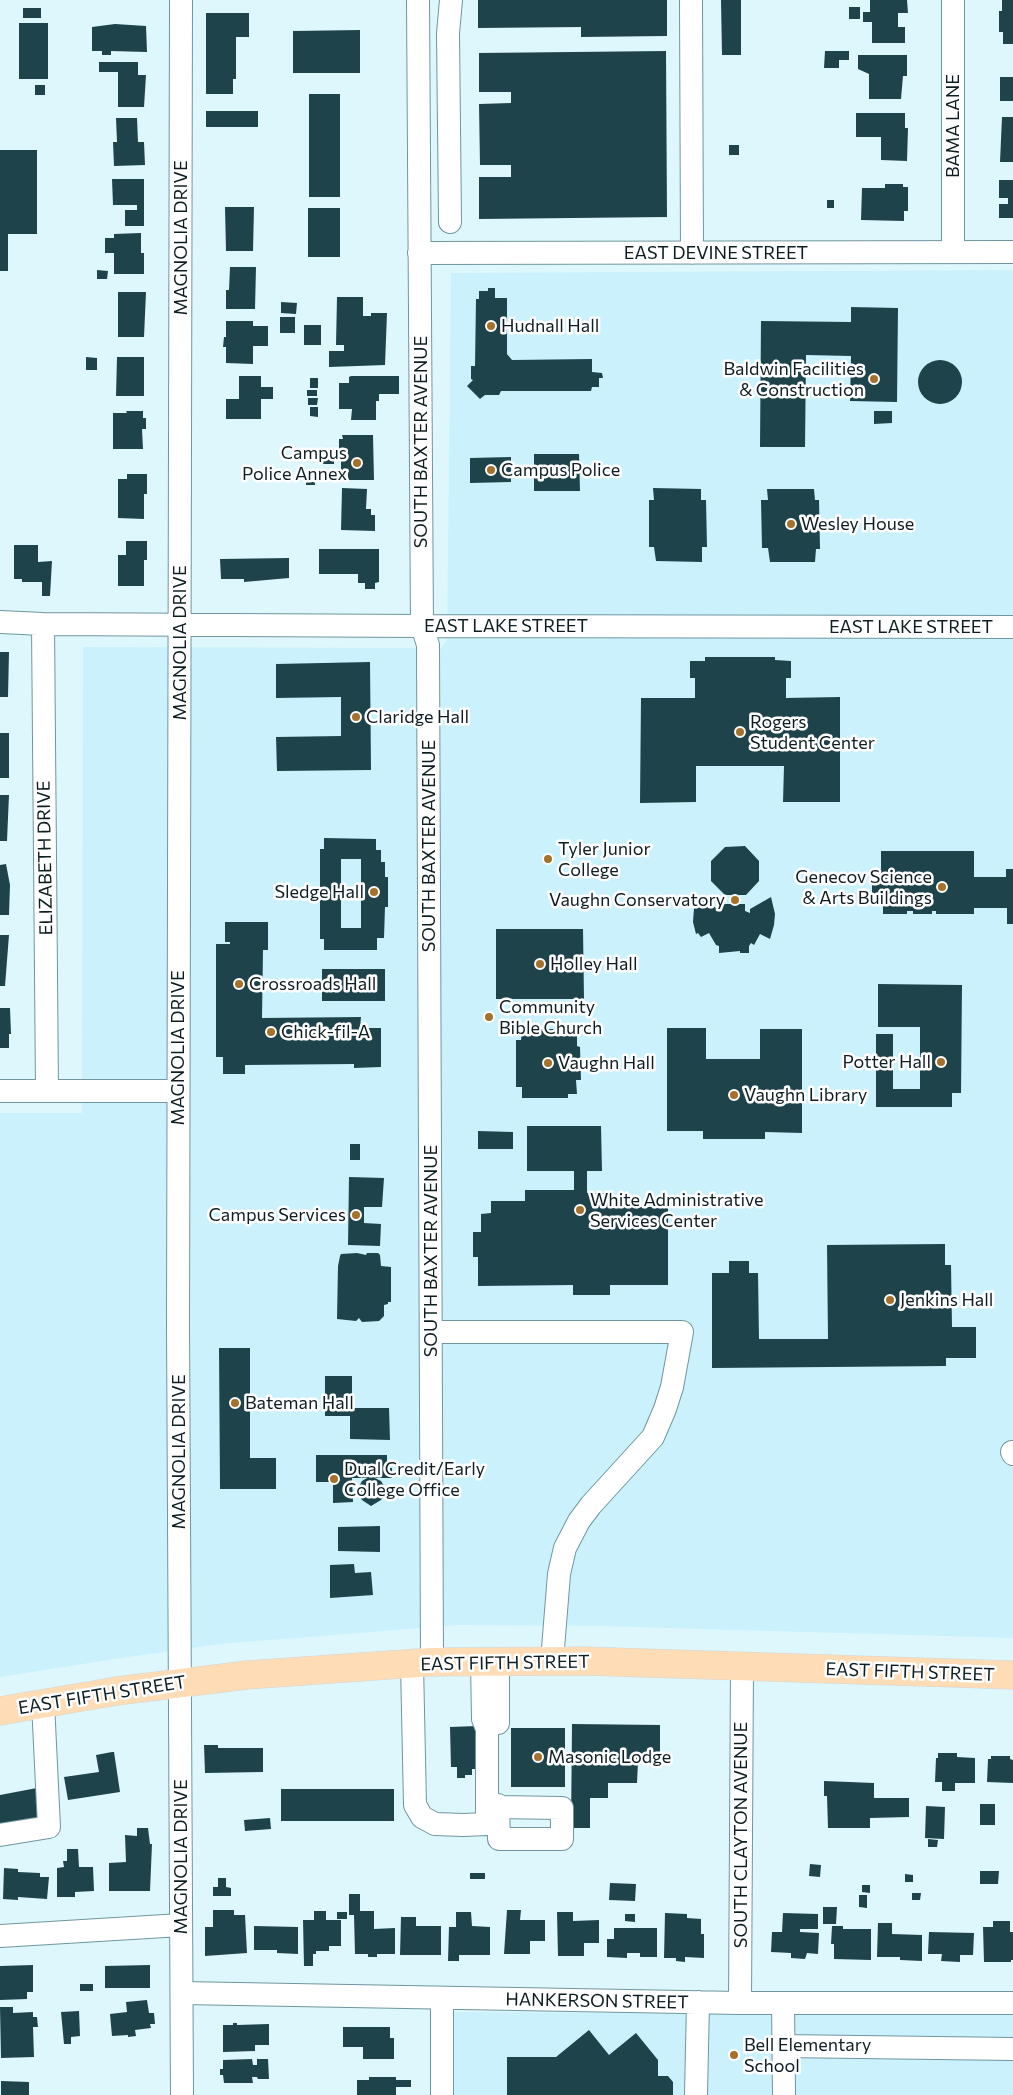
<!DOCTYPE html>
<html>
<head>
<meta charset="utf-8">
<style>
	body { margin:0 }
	canvas { display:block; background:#def7fc }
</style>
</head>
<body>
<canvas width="1013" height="2095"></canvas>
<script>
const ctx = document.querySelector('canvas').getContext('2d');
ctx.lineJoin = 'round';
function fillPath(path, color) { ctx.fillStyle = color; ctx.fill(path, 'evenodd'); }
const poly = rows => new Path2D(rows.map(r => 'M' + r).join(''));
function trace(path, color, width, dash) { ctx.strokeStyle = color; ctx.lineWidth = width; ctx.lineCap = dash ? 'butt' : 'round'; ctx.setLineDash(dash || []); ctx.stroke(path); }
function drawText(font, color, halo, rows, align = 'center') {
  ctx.font = font + ' Commissioner,sans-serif'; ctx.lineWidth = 5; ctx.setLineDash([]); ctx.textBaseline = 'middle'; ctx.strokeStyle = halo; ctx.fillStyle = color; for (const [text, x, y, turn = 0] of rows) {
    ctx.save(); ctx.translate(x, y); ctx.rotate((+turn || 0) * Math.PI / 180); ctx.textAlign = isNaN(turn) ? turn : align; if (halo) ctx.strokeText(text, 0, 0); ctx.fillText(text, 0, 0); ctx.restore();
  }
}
fillPath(poly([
	[1013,270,1013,1638,597,1626,459,1625,221,1644,128,1657,0,1677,0,1113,82,1113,83,647,441,648,447,640,451,273],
	[454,2012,1013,2015,1013,2095,454,2095]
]), '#cbf2fc');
fillPath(poly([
	[478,0,667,0,667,36,581,37,581,27,478,28],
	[721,0,741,0,741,55,722,55],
	[870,0,907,0,908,13,898,13,898,27,905,27,905,43,872,43,872,22,863,22,863,12,870,12],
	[1002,0,1013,0,1013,44,1003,44,1003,32,999,32,999,11,1002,11],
	[849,7,860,7,860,19,849,19],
	[23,8,41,8,41,18,23,18],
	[206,13,249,13,249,37,236,37,236,79,233,79,233,94,206,94],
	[19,23,48,23,48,79,19,79],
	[115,24,146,26,147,52,111,51,111,55,102,55,102,51,92,51,92,27],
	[360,30,360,73,293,73,293,31],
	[666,51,667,217,479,219,479,177,511,177,511,165,480,165,479,104,511,103,511,92,479,92,479,53],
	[825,51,849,51,849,60,839,60,839,68,824,68],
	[858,55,907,55,907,76,903,76,901,99,869,99,869,74,858,69],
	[99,62,138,62,138,75,146,75,144,107,118,107,118,72,99,72],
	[1000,77,1013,77,1013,101,1000,101],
	[35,85,45,85,45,95,35,95],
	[309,94,340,94,340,197,309,197],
	[206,111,258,111,258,127,206,127],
	[856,113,905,113,905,128,908,128,907,161,881,160,881,137,856,137],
	[1002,117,1013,117,1013,162,1000,162],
	[116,118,137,118,138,142,144,142,145,165,114,166,113,142,117,142],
	[729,145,739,145,739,155,729,155],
	[0,150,37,150,37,234,8,234,8,271,0,271],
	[112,179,144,179,144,226,125,226,125,210,137,210,137,205,113,205],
	[999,180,1013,180,1013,218,999,218,999,204,1008,204,1008,198,999,198],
	[885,184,903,184,903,187,908,187,908,211,904,211,904,221,861,220,862,188,885,188],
	[827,200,834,200,834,208,827,208],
	[225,207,254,207,253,251,226,251],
	[308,208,340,208,340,257,308,257],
	[141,233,141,253,144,253,144,274,114,274,114,253,105,253,105,238,114,238,114,234],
	[230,267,256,267,255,309,226,309,226,290,229,290],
	[97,270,108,271,107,279,97,279],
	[488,288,495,288,495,298,507,298,507,354,512,360,592,359,592,372,602,373,603,378,599,378,599,387,592,387,591,391,501,391,499,395,485,395,480,399,467,386,473,380,471,379,471,366,475,366,476,299,479,299,479,291,488,291],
	[118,292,146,292,144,337,118,337],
	[337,297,363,297,363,316,371,316,371,313,387,313,385,365,329,367,329,351,344,351,344,345,336,345],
	[281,302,297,303,296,314,281,313],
	[851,307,898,308,897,402,850,401,851,356,806,355,805,447,760,447,761,321,851,322],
	[280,317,295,317,295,333,280,333],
	[226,321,253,321,253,326,268,326,268,346,253,346,253,364,226,363,226,347,223,347,224,337,226,337],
	[304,325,321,325,321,345,304,345],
	[86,357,97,358,97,370,86,370],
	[117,357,144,357,144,396,116,396],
	'918 382a22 22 0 1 1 44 0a22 22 0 1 1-44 0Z',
	[239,376,261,376,261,387,273,387,273,399,261,399,261,419,226,419,226,399,239,399],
	[351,376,399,376,399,394,379,394,379,401,376,401,376,420,351,420,352,409,339,409,339,383,349,383,349,377],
	[310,378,318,378,318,388,310,388],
	[307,390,317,390,317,396,307,396],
	[308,398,318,398,317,405,308,405],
	[310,407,318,407,318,417,310,416],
	[126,411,143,411,143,418,146,418,146,429,142,429,143,449,113,449,113,413,127,413],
	[874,411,892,411,892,423,874,424],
	[342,435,373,435,374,480,348,480,348,470,341,470,341,456,339,456,339,439,343,439],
	[322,449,334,449,334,464,322,464],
	[534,454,579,454,580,491,534,491],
	[511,457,511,482,470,483,470,458],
	[127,474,147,474,147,494,144,494,144,519,118,518,118,479,127,479],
	[306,474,315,474,315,485,306,485],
	[342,488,367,489,366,509,371,509,371,515,375,515,375,531,341,530],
	[653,488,701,489,701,500,706,500,707,547,702,547,702,562,656,561,654,547,649,547,649,500,654,500],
	[767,489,814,489,815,500,819,500,820,549,816,549,815,562,770,562,768,548,762,548,761,500,768,500],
	[126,541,147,541,147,560,144,560,144,586,118,586,118,555,126,555],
	[14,545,38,545,38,562,52,561,50,596,42,596,42,582,22,582,22,579,14,579],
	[319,549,379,549,379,582,375,583,375,589,365,589,365,583,358,583,358,574,319,574],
	[289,558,289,578,244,582,244,579,221,579,220,559],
	[0,652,9,652,8,697,0,697],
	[705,657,775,657,775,660,791,661,791,678,786,678,786,698,840,697,840,802,783,802,784,766,696,766,696,802,640,803,641,698,695,698,695,678,690,678,690,661,705,661],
	[370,662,371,770,277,771,276,737,341,736,341,697,276,698,276,664],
	[0,733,9,733,9,778,0,778],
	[0,795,9,795,7,841,0,841],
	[324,838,376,839,376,850,381,850,381,862,385,862,385,877,388,877,388,907,385,907,384,938,377,938,377,950,324,950,324,939,320,939,320,849,324,849],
	[341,859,361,859,361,928,341,928],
	[745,846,759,861,759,881,746,895,739,895,738,904,745,904,745,911,750,913,750,909,771,897,775,914,774,925,770,939,760,934,754,945,751,943,749,946,749,953,740,953,740,951,719,953,719,946,716,945,709,933,701,937,698,933,696,934,693,922,694,908,698,898,718,909,718,911,722,911,722,904,732,904,732,895,725,895,711,881,711,861,725,847],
	[881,851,974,851,974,877,1006,877,1006,869,1013,869,1013,924,1007,924,1007,908,974,908,974,914,936,914,936,911,932,911,932,914,913,914,913,911,907,911,907,914,883,914,883,897,872,897,872,869,881,869],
	[6,864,10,885,9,915,0,915,0,865],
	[225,922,268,922,268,950,263,950,262,1018,361,1017,360,1028,381,1028,381,1067,354,1068,354,1064,245,1065,245,1074,223,1074,223,1057,216,1057,216,944,230,944,230,942,225,942],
	[496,929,583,929,584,999,496,999],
	[0,935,9,935,5,986,0,986],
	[322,969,385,969,385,1001,322,1001],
	[878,984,962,985,961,1093,952,1093,952,1107,876,1107,876,1034,893,1034,893,1089,920,1089,920,1027,878,1027],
	[0,1008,10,1008,11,1034,9,1034,9,1048,0,1048],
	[667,1028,706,1028,706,1059,760,1059,760,1029,802,1029,802,1133,765,1132,765,1139,703,1139,703,1131,667,1131],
	[522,1029,568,1029,568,1034,577,1034,577,1046,580,1047,581,1080,576,1080,577,1094,568,1094,568,1098,522,1098,522,1087,516,1087,516,1040,521,1040],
	[527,1126,601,1126,602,1171,587,1171,587,1193,611,1193,611,1207,668,1207,668,1285,610,1285,610,1295,573,1295,573,1285,478,1286,478,1257,473,1257,473,1232,481,1232,481,1214,491,1213,491,1201,525,1201,525,1190,574,1190,574,1171,527,1171],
	[478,1131,513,1132,513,1149,478,1149],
	[350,1144,360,1144,360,1160,350,1160],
	[349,1177,384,1178,382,1207,364,1207,364,1223,381,1224,380,1246,348,1245],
	[945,1244,945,1265,951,1265,952,1327,976,1327,976,1358,946,1358,946,1366,712,1368,712,1273,729,1273,729,1261,749,1261,749,1273,758,1273,759,1339,828,1339,827,1245],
	[357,1253,366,1255,367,1253,378,1253,380,1255,381,1266,391,1267,391,1302,388,1302,388,1304,384,1305,384,1316,379,1321,362,1322,359,1318,356,1321,337,1319,338,1266,340,1256,341,1254],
	[219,1348,250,1348,250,1458,276,1458,276,1489,220,1489],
	[325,1376,352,1376,352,1408,389,1408,390,1440,350,1439,350,1416,325,1416],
	[316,1455,387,1455,387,1468,392,1468,392,1478,375,1478,381,1481,387,1491,381,1500,371,1506,362,1500,356,1492,362,1481,367,1478,352,1478,353,1502,333,1503,333,1482,316,1482],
	[380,1526,380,1552,338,1551,338,1527],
	[354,1564,355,1573,371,1572,373,1595,330,1598,330,1565],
	[572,1724,660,1725,660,1762,638,1762,637,1783,608,1783,608,1798,590,1798,590,1828,571,1828],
	[477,1726,477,1769,472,1769,472,1775,465,1775,465,1778,457,1778,457,1767,451,1767,450,1727],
	[511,1728,565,1728,565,1787,511,1787],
	[204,1745,218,1745,218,1748,263,1748,263,1772,205,1773],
	[112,1752,114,1752,120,1792,68,1800,64,1777,99,1772,96,1755],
	[938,1753,957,1753,957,1757,975,1758,975,1783,955,1783,955,1791,942,1791,942,1782,935,1782,936,1758,938,1758],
	[991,1756,1010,1756,1010,1759,1013,1760,1013,1783,987,1782,988,1759,991,1759],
	[824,1781,874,1783,874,1798,909,1798,909,1817,870,1818,870,1828,828,1828,827,1796,824,1796],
	[37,1788,43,1818,0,1826,0,1795],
	[281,1789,394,1789,394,1821,281,1821],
	[980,1804,995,1804,995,1825,980,1825],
	[926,1806,945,1807,944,1839,925,1838],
	[270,1818,271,1829,245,1831,244,1820],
	[137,1828,148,1828,150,1844,152,1844,150,1891,109,1891,109,1863,126,1862,125,1835,137,1836],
	[928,1839,938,1840,937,1847,928,1847],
	[67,1849,78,1849,79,1867,93,1867,94,1891,75,1892,75,1897,57,1897,57,1868,64,1867,63,1861,67,1861],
	[810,1864,821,1865,820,1877,809,1876],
	[4,1868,18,1869,18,1872,40,1873,40,1877,49,1877,47,1899,18,1897,18,1900,3,1899],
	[980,1871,999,1871,998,1884,980,1884],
	[470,1873,485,1873,485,1879,470,1879],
	[905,1874,913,1875,913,1882,905,1882],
	[218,1878,226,1878,226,1887,231,1888,231,1896,213,1896,213,1887,218,1887],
	[610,1883,636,1884,635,1901,609,1900],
	[862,1885,870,1885,870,1893,862,1892],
	[912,1893,921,1893,920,1900,912,1900],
	[349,1894,360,1894,360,1911,374,1911,374,1929,395,1928,395,1954,377,1954,377,1957,368,1957,368,1954,355,1954,354,1915,349,1915],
	[859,1895,867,1895,867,1908,859,1907],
	[823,1907,837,1907,836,1924,823,1924],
	[213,1910,234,1910,234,1915,245,1915,247,1953,205,1956,205,1927,213,1927],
	[507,1910,521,1910,520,1920,545,1920,545,1941,530,1941,530,1954,504,1954],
	[314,1911,326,1911,326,1920,341,1920,341,1946,329,1946,329,1951,316,1951,316,1954,313,1954,313,1966,304,1966,303,1920,314,1920],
	[337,1912,347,1912,347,1919,337,1919],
	[456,1912,471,1912,472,1926,490,1927,490,1955,459,1955,459,1961,448,1961,449,1927,456,1927],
	[557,1912,573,1912,573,1921,599,1920,599,1943,584,1943,584,1956,558,1956],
	[665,1913,687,1914,687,1918,701,1919,701,1934,704,1934,704,1958,685,1957,685,1962,676,1961,676,1958,664,1958],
	[783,1913,818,1914,818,1929,800,1929,800,1932,819,1933,818,1954,807,1953,805,1959,791,1958,791,1953,771,1952,772,1932,782,1932],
	[625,1914,635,1914,635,1922,625,1921],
	[401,1917,416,1917,416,1926,441,1926,441,1955,400,1955],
	[993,1921,1010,1921,1010,1932,1013,1932,1013,1960,1011,1960,1011,1962,984,1962,983,1927,993,1927],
	[878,1923,892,1923,892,1934,922,1935,922,1961,900,1960,900,1957,877,1957],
	[254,1926,298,1927,298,1954,277,1953,277,1950,254,1950],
	[832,1926,843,1926,843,1929,871,1929,871,1960,834,1959,834,1944,831,1944],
	[614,1928,657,1928,657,1957,640,1957,640,1953,627,1953,627,1958,607,1957,607,1939,614,1939],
	[929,1932,974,1933,973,1955,960,1955,960,1962,941,1961,942,1954,928,1954],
	[33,1965,33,1992,27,1992,27,1999,0,2000,0,1966],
	[150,1965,150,1988,105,1988,105,1966],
	[80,1984,93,1984,93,1991,80,1991],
	[147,2000,149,2013,154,2013,155,2024,150,2024,151,2028,135,2030,136,2036,128,2037,128,2035,112,2036,110,2014,127,2012,126,2002],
	[0,2007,13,2007,13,2013,33,2012,33,2017,37,2017,38,2027,33,2027,34,2057,1,2058],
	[79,2011,80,2036,71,2037,71,2044,64,2044,61,2012],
	[233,2023,237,2023,237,2025,269,2024,269,2045,255,2045,255,2051,223,2052,223,2025,233,2025],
	[343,2027,390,2027,390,2038,394,2038,394,2059,363,2059,363,2047,343,2047],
	[589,2030,609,2055,636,2033,658,2060,658,2076,668,2076,673,2082,673,2095,507,2095,507,2057,556,2057],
	[252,2059,253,2065,257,2065,257,2059,268,2059,269,2079,258,2079,257,2077,252,2077,253,2083,224,2083,223,2075,220,2075,220,2069,223,2069,223,2060],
	[369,2077,396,2077,396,2080,411,2080,411,2087,396,2087,396,2095,357,2095,357,2080,369,2080],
	[1,2081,29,2082,29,2095,1,2095]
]), '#1f434b');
const minor = poly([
	[181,0,178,1324,182,2095],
	[418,0,422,626,428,645,432,1662],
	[691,0,692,253],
	[953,0,953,252],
	[450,222,448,33,451,0],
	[419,253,1013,252],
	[0,622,43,624,422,626,1013,627],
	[43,624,47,1091],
	[0,1091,178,1091],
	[431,1332,682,1332,672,1387,665,1409,653,1437,591,1505,579,1521,565,1548,559,1574,552,1661],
	[1012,1452,1013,1454],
	[498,1662,498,1723],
	[412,1664,415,1805,422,1817,435,1824,463,1825,487,1824,487,1729,483,1719,482,1663],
	[498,1805,498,1807,499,1839,562,1839,562,1808,498,1807],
	[0,1835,49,1827,43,1703],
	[0,1936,181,1925],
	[182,1993,740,2003,1013,2003],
	[740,2003,742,1667],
	[783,2003,784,2095],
	[783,2046,1013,2049],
	[442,2095,442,1999],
	[696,2095,698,2002]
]);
const major = poly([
	[0,1711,117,1691,247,1675,432,1662,584,1661,1013,1675]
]);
trace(minor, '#70969f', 24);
trace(major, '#d4d6d7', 29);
trace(minor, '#fff', 22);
trace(major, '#fddcb6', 28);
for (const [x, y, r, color] of [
	[491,326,5,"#a6712b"],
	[874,379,5,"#a6712b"],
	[357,463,5,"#a6712b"],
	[491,470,5,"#a6712b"],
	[791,524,5,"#a6712b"],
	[356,717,5,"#a6712b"],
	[740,732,5,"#a6712b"],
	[548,859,5,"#a6712b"],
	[942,887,5,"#a6712b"],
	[374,892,5,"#a6712b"],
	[735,900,5,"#a6712b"],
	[540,964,5,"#a6712b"],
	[239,984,5,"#a6712b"],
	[489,1017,5,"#a6712b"],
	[271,1032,5,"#a6712b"],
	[941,1062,5,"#a6712b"],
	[548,1063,5,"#a6712b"],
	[734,1095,5,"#a6712b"],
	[580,1210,5,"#a6712b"],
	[356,1215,5,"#a6712b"],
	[890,1300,5,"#a6712b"],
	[235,1403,5,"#a6712b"],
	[334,1479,5,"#a6712b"],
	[538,1757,5,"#a6712b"],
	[734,2055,5,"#a6712b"]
]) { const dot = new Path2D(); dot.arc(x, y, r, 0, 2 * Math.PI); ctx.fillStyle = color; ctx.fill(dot); trace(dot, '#fff', 2); }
drawText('18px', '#0e1d21', '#fff', [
	["BAMA LANE",953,126,-90],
	["MAGNOLIA DRIVE",181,238,-90],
	["EAST DEVINE STREET",716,253],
	["SOUTH BAXTER AVENUE",421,442,-90],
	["EAST LAKE STREET",506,626],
	["EAST LAKE STREET",911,627],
	["MAGNOLIA DRIVE",180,643,-90],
	["SOUTH BAXTER AVENUE",429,846,-90],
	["ELIZABETH DRIVE",45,858,-91],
	["MAGNOLIA DRIVE",178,1048,-90],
	["SOUTH BAXTER AVENUE",431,1251,-90],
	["MAGNOLIA DRIVE",179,1452,-90],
	["EAST FIFTH STREET",505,1663,-1],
	["EAST FIFTH STREET",910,1672,2],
	["EAST FIFTH STREET",102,1695,-9],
	["SOUTH CLAYTON AVENUE",741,1835,-90],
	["MAGNOLIA DRIVE",181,1857,-90],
	["HANKERSON STREET",597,2001,1]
]);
drawText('18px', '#0e1d21', '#fff', [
	["Hudnall Hall",501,326],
	["Baldwin Facilities",864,369,"right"],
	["& Construction",864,390,"right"],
	["Campus",347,453,"right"],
	["Police Annex",347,474,"right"],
	["Campus Police",501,470],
	["Wesley House",801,524],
	["Claridge Hall",366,717],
	["Rogers",750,722],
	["Student Center",750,743],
	["Tyler Junior",558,849],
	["College",558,870],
	["Genecov Science",932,877,"right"],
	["& Arts Buildings",932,898,"right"],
	["Sledge Hall",364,892,"right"],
	["Vaughn Conservatory",725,900,"right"],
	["Holley Hall",550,964],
	["Crossroads Hall",249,984],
	["Community",499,1007],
	["Bible Church",499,1028],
	["Chick-fil-A",281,1032],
	["Potter Hall",931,1062,"right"],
	["Vaughn Hall",558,1063],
	["Vaughn Library",744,1095],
	["White Administrative",590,1200],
	["Services Center",590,1221],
	["Campus Services",346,1215,"right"],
	["Jenkins Hall",900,1300],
	["Bateman Hall",245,1403],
	["Dual Credit/Early",344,1469],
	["College Office",344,1490],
	["Masonic Lodge",548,1757],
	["Bell Elementary",744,2045],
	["School",744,2066]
], 'left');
</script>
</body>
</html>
